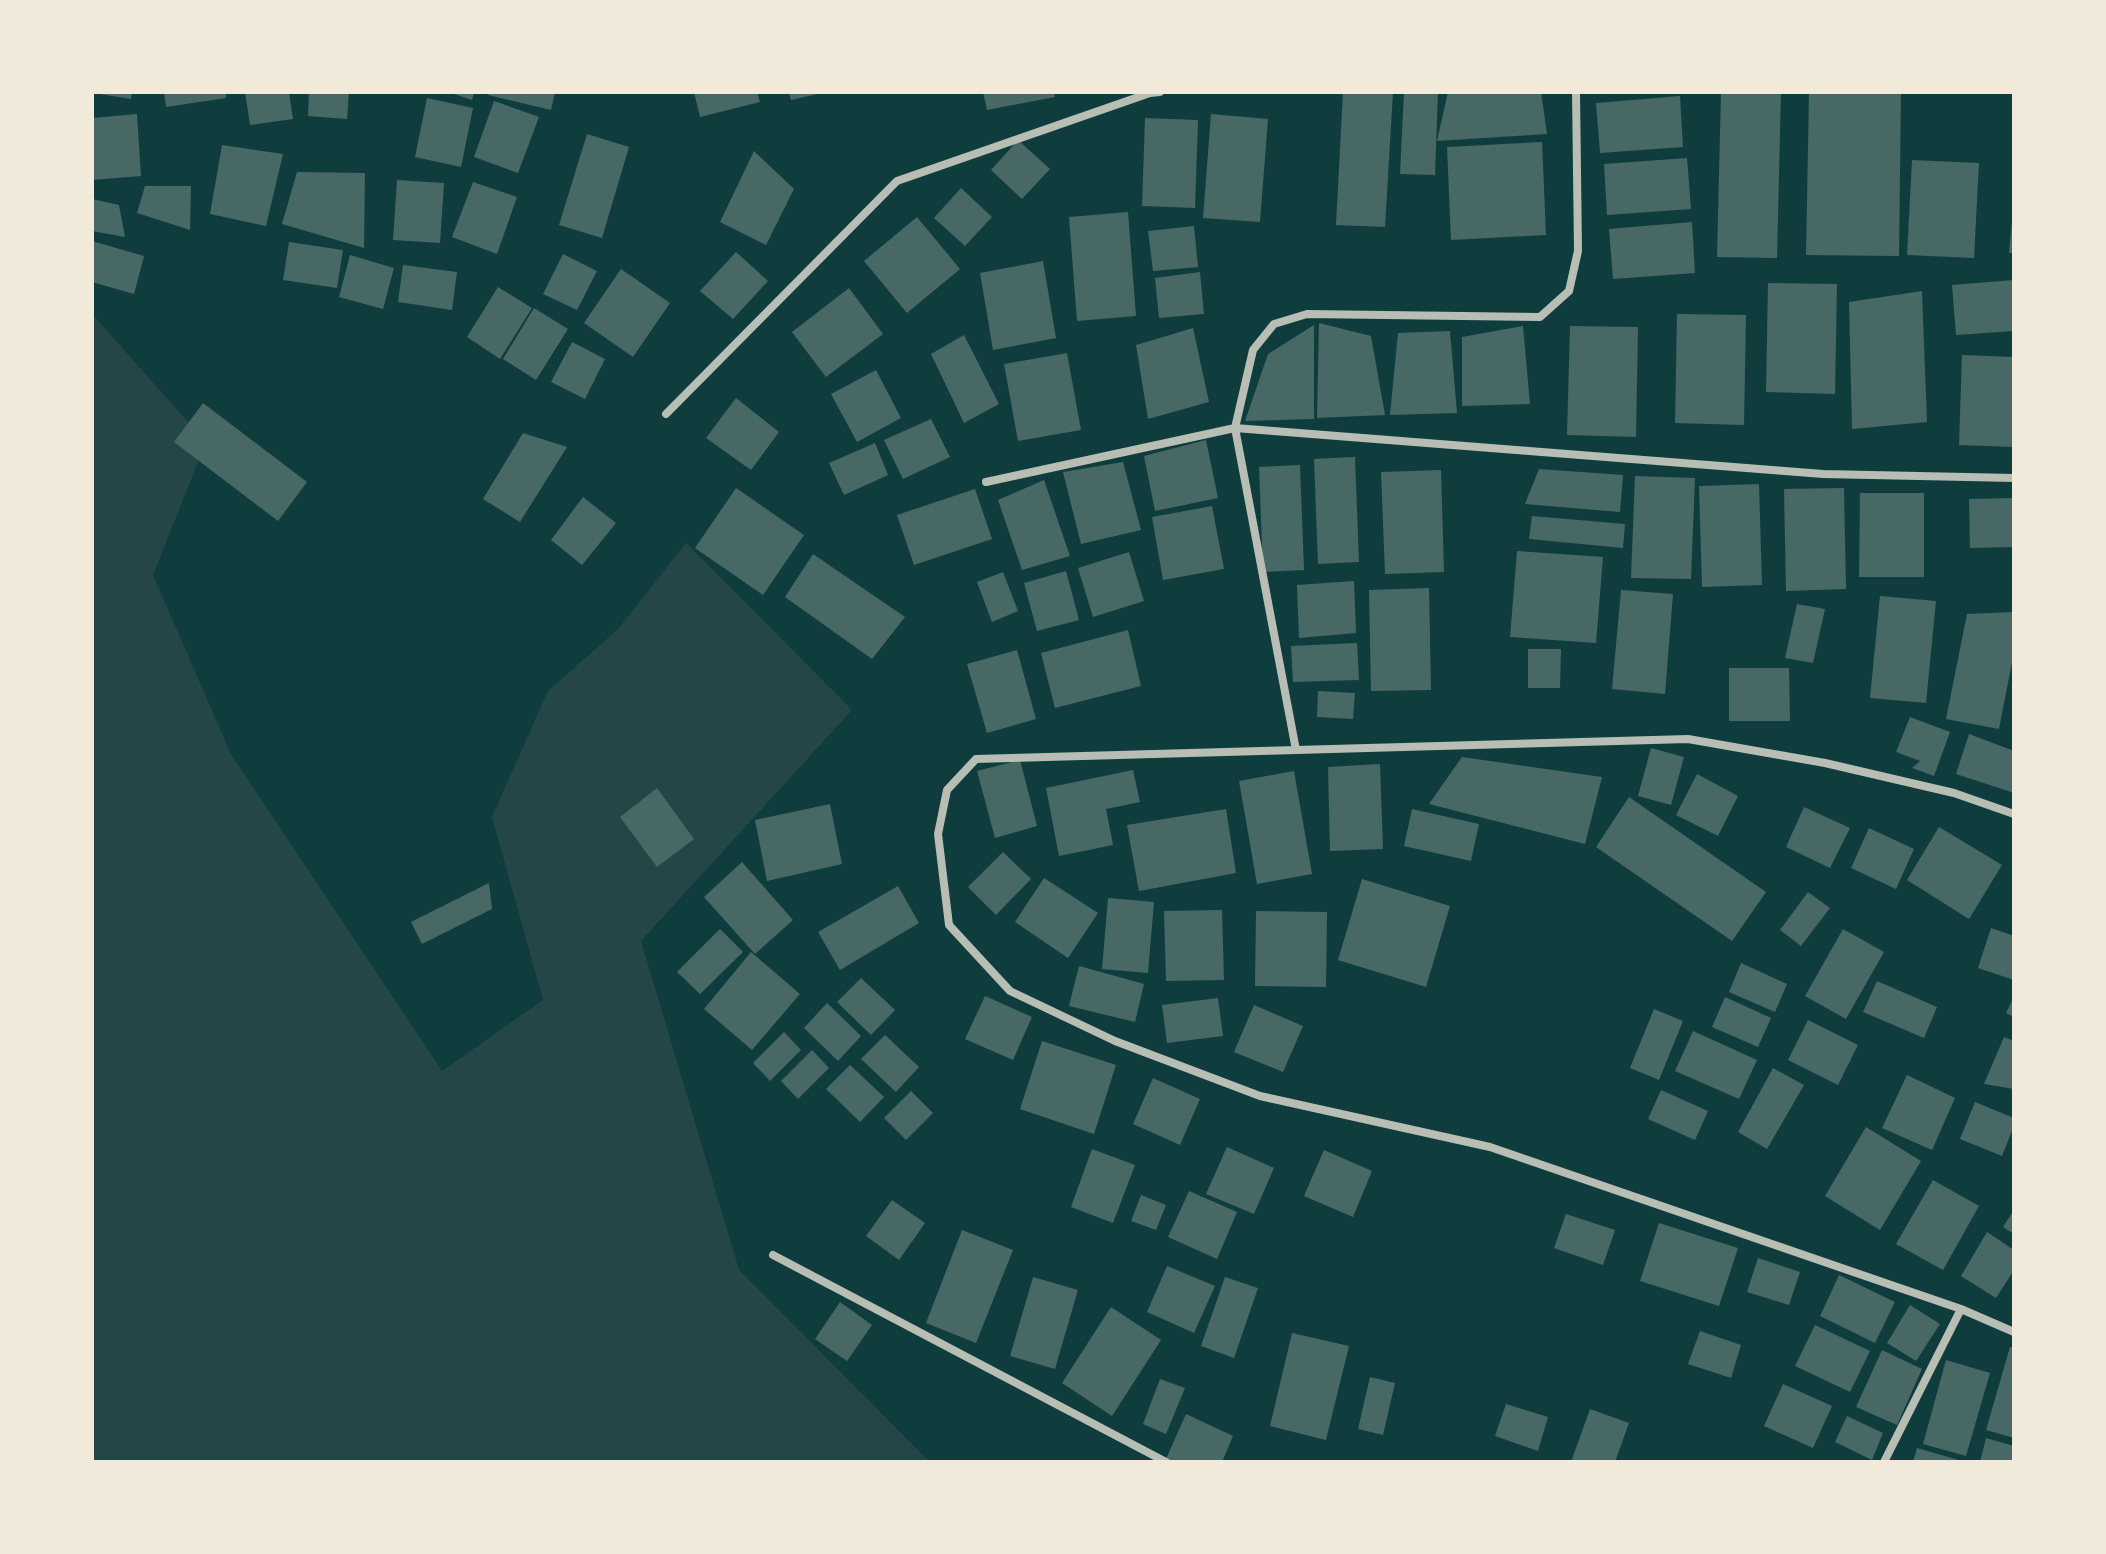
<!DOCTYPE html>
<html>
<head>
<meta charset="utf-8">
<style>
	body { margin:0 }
	#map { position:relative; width:2106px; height:1554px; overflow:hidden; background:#0f3d3e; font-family:Rubik,sans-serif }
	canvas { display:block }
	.frame { position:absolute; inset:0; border:94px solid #f1e9da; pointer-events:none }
</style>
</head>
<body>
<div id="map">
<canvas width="2106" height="1554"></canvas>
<div class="frame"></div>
</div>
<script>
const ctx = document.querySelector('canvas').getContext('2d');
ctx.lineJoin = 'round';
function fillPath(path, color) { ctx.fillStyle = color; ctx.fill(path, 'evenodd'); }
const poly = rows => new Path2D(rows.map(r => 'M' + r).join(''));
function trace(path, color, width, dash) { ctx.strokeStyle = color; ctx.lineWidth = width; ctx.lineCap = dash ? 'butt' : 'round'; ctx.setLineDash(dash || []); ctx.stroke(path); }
fillPath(poly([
	[92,314,206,442,153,575,231,754,442,1071,543,1000,492,817,548,691,618,629,686,543,852,710,641,941,739,1270,930,1462,92,1462]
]), '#244646');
fillPath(poly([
	[100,92,132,92,131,99,100,94],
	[164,92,226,92,226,98,166,107],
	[245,92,289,92,293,119,250,125],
	[309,92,349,92,347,119,308,116],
	[448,92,474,92,472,100],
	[489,92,555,92,551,110,488,95],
	[694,92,757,92,760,102,700,117],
	[789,92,822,92,822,93,791,100],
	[983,92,1054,92,1055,97,987,110],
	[1343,92,1393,92,1385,227,1336,225],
	[1404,92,1438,92,1435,175,1400,174],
	[1448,92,1541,92,1547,134,1437,141],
	[1721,92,1781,92,1777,258,1717,257],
	[1809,92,1901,92,1899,256,1806,255],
	[1680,96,1683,147,1600,153,1596,103],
	[427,98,473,108,461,167,415,157],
	[494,101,539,117,518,173,474,157],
	[137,114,141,176,92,180,92,118],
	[1211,114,1268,119,1260,222,1203,218],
	[1145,118,1198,120,1195,208,1142,206],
	[587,134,629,147,602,238,559,225],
	[1018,140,1050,169,1022,199,991,170],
	[1542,142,1546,235,1451,240,1447,147],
	[222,145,283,154,266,226,210,214],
	[754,151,794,189,766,245,720,222],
	[1687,158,1691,209,1607,215,1604,164],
	[1912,160,1979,163,1974,258,1907,255],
	[297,172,365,173,364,248,282,224],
	[397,180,444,183,440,243,393,240],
	[473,182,517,197,497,254,452,237],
	[145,186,191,186,190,230,137,213],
	[961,188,992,217,965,246,934,218],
	[92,199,119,205,125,237,92,231],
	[1128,212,1136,316,1077,321,1069,217],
	[917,217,960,269,907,313,864,261],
	[2012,221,2014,221,2014,253,2009,253],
	[1692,222,1695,273,1613,279,1609,229],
	[1194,226,1198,267,1153,271,1148,231],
	[92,241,144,256,134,294,92,282],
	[289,242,343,250,337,288,283,280],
	[736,252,768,281,733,319,700,291],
	[563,254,597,271,577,310,543,294],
	[350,255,394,268,383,309,339,297],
	[1043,261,1056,338,993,350,980,273],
	[403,265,457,272,452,310,398,302],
	[621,269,670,303,633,357,584,323],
	[1200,272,1204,314,1159,318,1155,278],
	[2014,280,2014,331,1956,335,1952,285],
	[1768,283,1837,284,1835,394,1766,392],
	[498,287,532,308,500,359,467,337],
	[849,288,883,334,826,377,792,332],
	[1922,291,1927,422,1852,429,1849,302],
	[534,308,568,329,536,380,503,359],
	[1677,314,1746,315,1744,425,1675,423],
	[1319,323,1371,336,1385,415,1317,418],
	[1314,325,1314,419,1245,421,1268,354],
	[1523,326,1530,404,1462,406,1462,337],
	[1570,326,1638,327,1636,437,1567,435],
	[1193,328,1209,402,1148,419,1136,345],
	[1450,331,1457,413,1390,415,1398,333],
	[964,335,999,404,964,423,931,354],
	[572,342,605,359,585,399,551,382],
	[1067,353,1081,430,1018,441,1004,364],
	[1962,355,2014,357,2014,447,1959,445],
	[876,370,901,418,857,442,831,394],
	[736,398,779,432,751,470,706,438],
	[203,403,307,482,278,521,174,442],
	[931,419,950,457,903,479,884,440],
	[523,433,567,447,520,522,483,499],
	[1206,440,1218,498,1155,511,1144,456],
	[875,443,888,475,844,495,829,463],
	[1355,457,1359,562,1318,564,1314,459],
	[1123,462,1141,530,1081,544,1063,472],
	[1300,465,1304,570,1263,572,1259,467],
	[1539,469,1623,475,1620,512,1525,504],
	[1441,470,1444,572,1385,574,1381,472],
	[1635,476,1695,478,1691,579,1631,578],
	[1044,480,1070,556,1022,570,998,500],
	[1759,484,1762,585,1702,587,1699,486],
	[736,488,804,535,763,595,695,548],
	[1844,488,1846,589,1786,591,1784,489],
	[975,489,992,539,914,565,897,515],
	[1860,493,1924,493,1924,577,1859,577],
	[583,497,616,523,582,565,551,540],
	[2014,498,2014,547,1970,548,1969,499],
	[1212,506,1224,569,1163,580,1152,517],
	[1532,516,1625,524,1623,548,1529,539],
	[1517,551,1603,557,1596,643,1510,637],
	[1129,552,1144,601,1093,617,1078,568],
	[813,554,905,617,872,659,785,597],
	[1066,571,1079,620,1037,631,1024,583],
	[1003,572,1018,611,992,622,977,582],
	[1354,581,1356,633,1299,638,1297,585],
	[1429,588,1431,690,1371,691,1369,590],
	[1621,590,1673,594,1665,694,1612,689],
	[1880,596,1936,601,1926,703,1870,698],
	[1797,604,1825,609,1813,663,1785,658],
	[2014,612,2014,652,1999,729,1946,719,1967,614],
	[1128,630,1141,686,1055,708,1041,653],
	[1357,643,1359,680,1293,682,1291,646],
	[1528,649,1561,649,1560,688,1528,688],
	[1017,650,1036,719,987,733,967,664],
	[1729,668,1789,668,1790,721,1729,721],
	[1318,691,1355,693,1353,719,1317,717],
	[1910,717,1950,732,1934,776,1912,768,1920,761,1896,752],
	[1969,734,2014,751,2014,793,1956,774],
	[1651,748,1684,757,1671,805,1638,796],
	[1462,757,1602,777,1585,844,1429,804],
	[1020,760,1037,826,995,838,977,771],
	[1380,764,1383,849,1330,851,1328,767],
	[1133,770,1140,802,1106,809,1113,845,1059,856,1046,788],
	[1294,771,1312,874,1257,884,1239,781],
	[1697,774,1738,796,1718,836,1676,815],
	[657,788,694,839,657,867,620,817],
	[1629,797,1766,892,1732,941,1596,847],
	[830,804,842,864,767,881,755,820],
	[1804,807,1850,828,1830,868,1786,847],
	[1226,809,1236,873,1139,891,1127,825],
	[1412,809,1479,824,1471,861,1404,846],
	[1939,827,2002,865,1969,919,1907,880],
	[1869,828,1914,849,1896,889,1851,868],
	[1003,852,1031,879,996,915,968,887],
	[742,862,793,920,755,954,704,897],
	[1044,878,1098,913,1068,958,1015,922],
	[1362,879,1450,906,1426,987,1338,960],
	[489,883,492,909,422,944,411,922],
	[898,886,919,923,840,970,818,932],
	[1808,892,1830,908,1801,946,1780,930],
	[1108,898,1154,902,1148,973,1102,969],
	[1222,910,1224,980,1166,981,1164,911],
	[1256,911,1327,912,1326,987,1255,986],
	[1991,928,2014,936,2014,980,1978,968],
	[720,929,743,952,700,994,677,972],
	[1843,929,1884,952,1846,1019,1805,996],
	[751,952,800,994,752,1050,704,1009],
	[1741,963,1787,984,1775,1012,1729,992],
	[1079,966,1144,984,1135,1022,1069,1006],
	[861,978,895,1010,871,1035,837,1002],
	[1877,981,1937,1007,1924,1038,1863,1012],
	[985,996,1032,1017,1013,1060,965,1039],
	[1725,997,1771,1018,1758,1047,1712,1027],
	[2014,997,2014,1017,2006,1013],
	[1218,998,1223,1036,1167,1043,1162,1005],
	[827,1003,861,1036,838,1061,804,1028],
	[1254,1005,1303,1026,1283,1072,1234,1052],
	[1654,1009,1683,1021,1659,1080,1630,1068],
	[1808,1020,1858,1045,1838,1085,1788,1060],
	[1693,1031,1757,1060,1739,1099,1675,1071],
	[784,1032,801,1050,770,1081,753,1063],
	[885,1035,919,1067,896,1092,861,1059],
	[2004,1037,2014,1041,2014,1089,1984,1084],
	[1042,1041,1116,1065,1094,1134,1020,1109],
	[812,1050,829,1068,798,1099,781,1081],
	[850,1065,884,1097,860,1122,826,1089],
	[1773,1068,1804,1085,1767,1149,1738,1132],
	[1907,1075,1955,1098,1932,1150,1882,1128],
	[1153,1078,1200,1099,1180,1145,1133,1124],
	[1661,1090,1708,1111,1695,1140,1648,1119],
	[911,1091,933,1113,906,1140,884,1118],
	[1975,1102,2014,1118,2014,1126,2002,1156,1960,1139],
	[1866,1127,1921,1161,1880,1230,1825,1196],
	[1227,1147,1274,1168,1254,1214,1206,1194],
	[1092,1149,1135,1165,1113,1223,1071,1207],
	[1324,1150,1372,1171,1353,1217,1304,1196],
	[1933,1180,1979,1206,1943,1270,1896,1244],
	[1189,1191,1237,1212,1217,1259,1168,1237],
	[1141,1195,1166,1205,1156,1230,1131,1221],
	[892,1200,925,1223,899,1260,866,1236],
	[2014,1210,2014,1234,2003,1227],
	[1566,1214,1615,1230,1603,1265,1554,1248],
	[1659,1223,1738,1248,1719,1306,1640,1281],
	[962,1230,1013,1250,976,1343,926,1323],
	[1987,1232,2014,1250,2014,1270,1996,1298,1961,1276],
	[1758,1258,1800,1272,1789,1305,1747,1292],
	[1167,1266,1215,1286,1194,1333,1147,1312],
	[1839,1275,1895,1302,1875,1343,1820,1316],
	[1033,1277,1078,1290,1055,1369,1010,1356],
	[1225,1277,1258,1288,1234,1358,1201,1346],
	[840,1302,872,1325,847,1361,815,1339],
	[1910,1305,1940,1324,1916,1361,1887,1343],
	[1111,1307,1161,1340,1112,1416,1062,1383],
	[1815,1325,1870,1351,1850,1392,1795,1366],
	[1700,1331,1741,1345,1731,1378,1688,1364],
	[1292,1333,1349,1346,1326,1440,1270,1426],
	[2010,1347,2014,1348,2014,1438,1986,1430],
	[1882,1350,1922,1369,1897,1425,1856,1407],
	[1946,1360,1990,1373,1966,1456,1923,1444],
	[1370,1377,1395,1383,1383,1435,1358,1429],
	[1160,1379,1185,1388,1166,1434,1143,1424],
	[1783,1384,1832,1406,1813,1448,1764,1426],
	[1506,1404,1548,1417,1538,1451,1495,1436],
	[1590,1409,1629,1423,1615,1462,1571,1462],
	[1186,1414,1233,1436,1222,1462,1165,1461],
	[1847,1416,1883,1433,1872,1460,1835,1442],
	[1986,1438,2014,1446,2014,1462,1980,1462],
	[1917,1448,1962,1461,1962,1462,1913,1462]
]), '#486865');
trace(poly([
	[666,414,897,181,1150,93,1160,92],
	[986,482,1235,428,1823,474,2014,478],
	[1296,750,1235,428,1253,350,1274,324,1307,314,1540,317,1569,291,1578,251,1576,92],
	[2014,814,1954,793,1825,763,1688,739,976,759,947,790,938,834,949,925,1010,991,1115,1041,1260,1096,1490,1147,1961,1309,2014,1332],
	[773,1255,1166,1462],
	[1884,1462,1961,1309]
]), '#b8beb3', 8);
</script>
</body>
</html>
